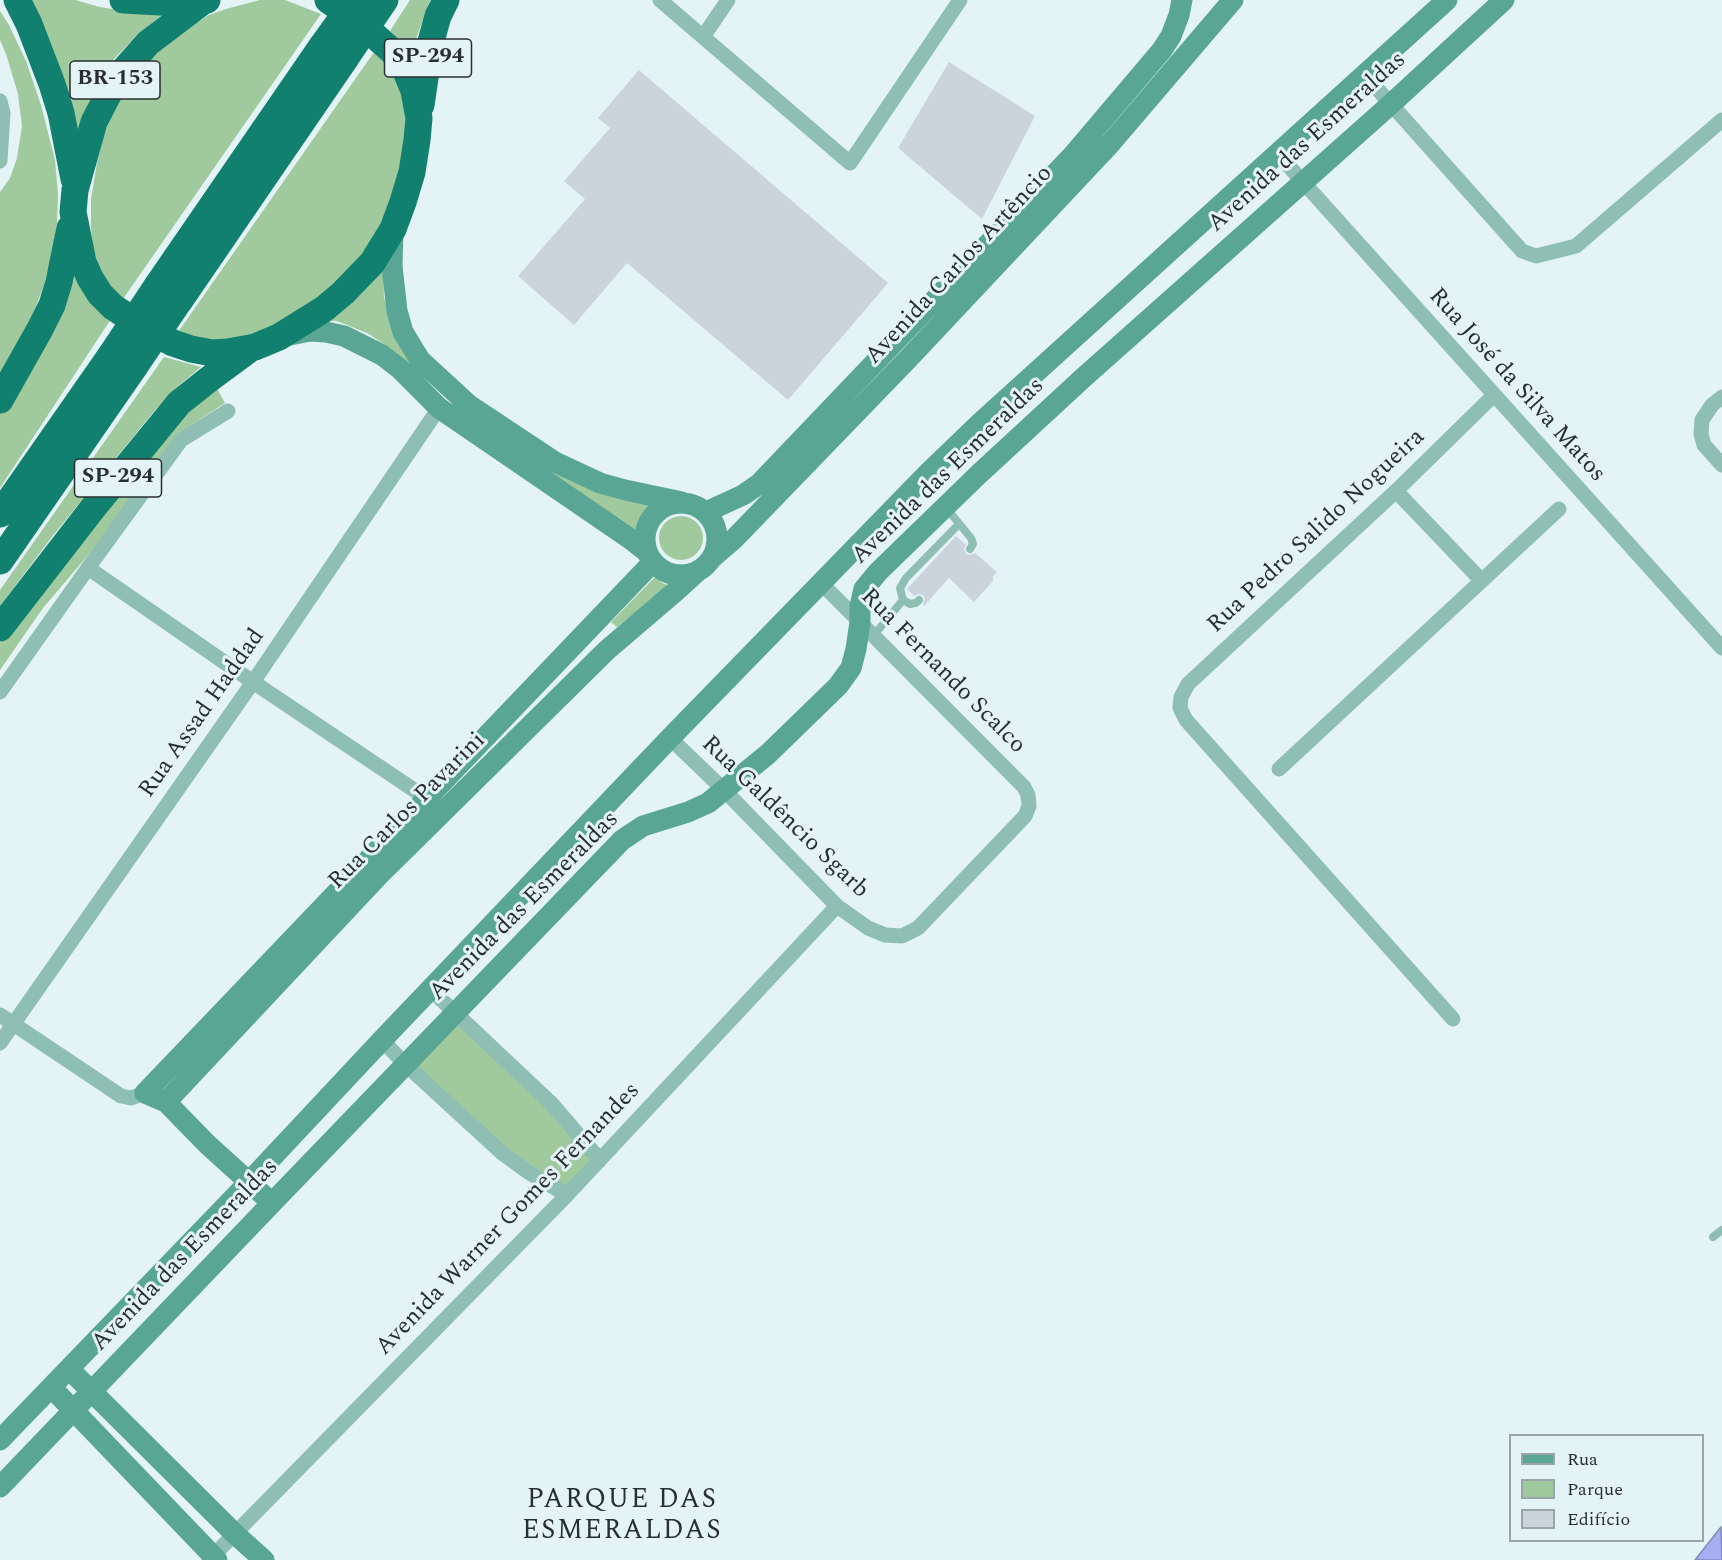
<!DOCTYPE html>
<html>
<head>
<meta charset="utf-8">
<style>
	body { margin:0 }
	#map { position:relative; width:1722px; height:1560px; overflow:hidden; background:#e4f3f6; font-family:Spectral,serif }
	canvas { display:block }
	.legend { position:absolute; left:1509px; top:1434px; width:195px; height:108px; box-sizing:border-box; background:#e4f3f6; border:2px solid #99a5a7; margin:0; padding:8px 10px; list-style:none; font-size:18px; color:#292f30 }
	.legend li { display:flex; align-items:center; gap:12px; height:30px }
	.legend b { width:30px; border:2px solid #99a5a7 }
</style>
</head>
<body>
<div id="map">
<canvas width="1722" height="1560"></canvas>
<ul class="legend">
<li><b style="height:8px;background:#59a695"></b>Rua</li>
<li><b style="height:16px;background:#a0ca9d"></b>Parque</li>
<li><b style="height:16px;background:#cbd4dd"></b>Edifício</li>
</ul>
</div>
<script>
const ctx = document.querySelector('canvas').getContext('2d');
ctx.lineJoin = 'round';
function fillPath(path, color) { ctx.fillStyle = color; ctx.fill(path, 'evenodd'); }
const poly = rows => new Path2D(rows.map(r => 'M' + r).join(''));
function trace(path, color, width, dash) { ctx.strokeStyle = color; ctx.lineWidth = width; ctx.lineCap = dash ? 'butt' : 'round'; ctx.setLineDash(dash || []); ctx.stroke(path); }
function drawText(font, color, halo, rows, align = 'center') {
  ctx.font = font + ' Spectral,serif'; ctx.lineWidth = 6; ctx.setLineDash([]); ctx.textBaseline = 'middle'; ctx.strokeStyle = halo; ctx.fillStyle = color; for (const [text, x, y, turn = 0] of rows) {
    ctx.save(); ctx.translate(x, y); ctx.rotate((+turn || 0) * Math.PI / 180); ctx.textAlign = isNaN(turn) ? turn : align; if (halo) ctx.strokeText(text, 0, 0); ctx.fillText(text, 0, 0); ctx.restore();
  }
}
fillPath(poly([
	[25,0,75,0,100,7,124,11,168,10,137,35,115,58,101,77,89,101,80,126,75,147],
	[260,0,285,0,321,14,123,299,109,285,101,270,93,250,91,228,91,199,97,163,104,134,115,108,133,79,154,54,191,26,209,15,226,9],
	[410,0,430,0,411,53,390,31],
	[0,11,9,25,26,61,41,105,55,160,58,194,57,223,51,258,44,285,32,317,0,376,0,192,10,178,17,158,22,126,18,94,6,54,0,40],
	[379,45,400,79,406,116,406,140,395,193,373,242,324,297,258,335,216,345,176,335],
	[383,263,384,297,389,315,415,366,412,369,384,344,367,333,337,321,323,320],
	[72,275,77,276,111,319,0,488,0,413],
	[164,357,201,367,176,388,155,410,51,538,0,606,0,590],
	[215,385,225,403,180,432,101,540,43,608,0,670,0,643,168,428],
	[546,466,597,491,622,500,652,505,644,512,635,530,543,468],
	'659 538a22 22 0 1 1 44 0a22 22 0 1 1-44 0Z',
	[655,577,664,584,673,586,617,627,611,622],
	[456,1012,600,1160,567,1195,502,1153,405,1064]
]), '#a0ca9d');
const water = poly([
	[1721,1527,1722,1560,1695,1560,1721,1527]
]);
fillPath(water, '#a7aff2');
trace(water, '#8189b8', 1.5);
fillPath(poly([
	[949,62,1035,116,982,219,898,148],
	[639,70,888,283,788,400,627,263,574,325,518,276,585,199,564,181,610,128,598,118],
	[956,536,966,545,964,549,966,554,970,555,975,553,997,572,993,576,993,581,974,602,949,578,924,606,923,604,925,599,923,595,918,594,914,596,907,589]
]), '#cbd4dd');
trace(poly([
	[947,509,971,538,973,544,970,549],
	[903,600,900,588,906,578,959,524],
	[874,635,903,600,910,604,916,603,919,600],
	[1713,1237,1722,1230]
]), '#8fbfb3', 8);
trace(poly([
	[660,0,850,163,960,0],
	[703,37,728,0],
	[1365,75,1522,251,1536,256,1576,246,1722,120],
	[0,101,3,113,0,161],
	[1277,153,1722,648],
	[1722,397,1712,405,1702,420,1701,434,1704,445,1722,465],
	[1396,491,1481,580],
	[88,568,253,682,435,804],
	[0,692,88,568,181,440,228,411],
	[670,738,724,790,837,906,868,928,885,935,902,936,918,928,1025,816,1029,806,1028,795,1024,787,821,583],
	[1279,769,1559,509],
	[430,989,552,1104,600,1160],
	[0,1015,121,1096,131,1098,145,1093],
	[1453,1019,1186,720,1180,708,1181,697,1188,684,1396,491,1494,395],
	[382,1040,405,1064,502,1153,528,1172,567,1195],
	[0,1043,253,682,439,408],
	[209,1560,567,1195,837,906]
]), '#8fbfb3', 15);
trace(poly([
	[393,229,392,266,397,311,403,332,420,360,469,405,555,462,600,483,625,490,682,502],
	[285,336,310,331,326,332,344,336,382,355,400,369,439,408,629,538,647,552],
	'645 539a36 36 0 1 1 72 0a36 36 0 1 1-72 0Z',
	[706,512,743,495,759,484,1073,155,1162,50,1171,36,1179,15,1182,0],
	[713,557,734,539,908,359,1110,144,1233,0],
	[166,1102,379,875,607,650,676,591,698,571],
	[272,1203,207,1144,166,1102,145,1093,653,562],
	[69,1369,235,1534,264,1560],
	[51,1387,217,1560],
	[0,1440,249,1182,382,1040,670,738,928,473,980,423,1447,0],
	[0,1487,272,1203,622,840,643,826,688,812,708,803,768,754,838,686,851,668,856,649,860,622,860,606,864,589,878,572,979,474,1083,378,1391,104,1504,0]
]), '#59a695', 21);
trace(poly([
	[17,0,29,24,52,84,61,113,74,179],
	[123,0,161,2,202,2],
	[207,0,202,2,148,43,116,79,94,122,75,190,73,212,83,262,90,278,100,294,113,307,145,328,173,343,191,349,212,353,228,352,255,347,279,337,324,309,343,293,372,263,393,229,403,202,412,172,417,140,419,118,414,91,405,69,393,52,356,19,328,0],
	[421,105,430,45,438,16,446,0],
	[157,286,322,46],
	[180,300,345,59],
	[0,400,40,329,52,305,59,282,70,228],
	[0,514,111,355],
	[0,561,135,366],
	[0,628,93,508,179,403,208,380,250,349]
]), '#12806e', 27);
trace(poly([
	[322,46,355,0],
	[345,59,385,0],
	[111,355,157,286],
	[135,366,180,300]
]), '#12806e', 27);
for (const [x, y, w] of [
	[428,58,87],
	[115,80,90],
	[118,478,87]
]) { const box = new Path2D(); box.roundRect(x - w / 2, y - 19, w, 38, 4.5); ctx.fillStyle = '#e4f3f6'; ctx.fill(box); trace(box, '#292f30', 1.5); }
drawText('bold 22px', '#292f30', null, [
	["SP-294",428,58],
	["BR-153",115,80],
	["SP-294",118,478]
]);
drawText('24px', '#292f30', '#e4f3f6', [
	["Avenida das Esmeraldas",1308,143,-42],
	["Avenida Carlos Artêncio",960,266,-47],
	["Rua José da Silva Matos",1516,386,48],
	["Avenida das Esmeraldas",949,472,-44],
	["Rua Pedro Salido Nogueira",1317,532,-43],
	["Rua Fernando Scalco",942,672,45],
	["Rua Assad Haddad",203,714,-55],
	["Rua Carlos Pavarini",408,812,-45],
	["Rua Galdêncio Sgarb",784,818,44],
	["Avenida das Esmeraldas",525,907,-45],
	["Avenida Warner Gomes Fernandes",509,1220,-46],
	["Avenida das Esmeraldas",186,1256,-46]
]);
ctx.letterSpacing = '1.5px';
drawText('27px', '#292f30', '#e4f3f6', [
	["PARQUE DAS",622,1502],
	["ESMERALDAS",622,1533]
]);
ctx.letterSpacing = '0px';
</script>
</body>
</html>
